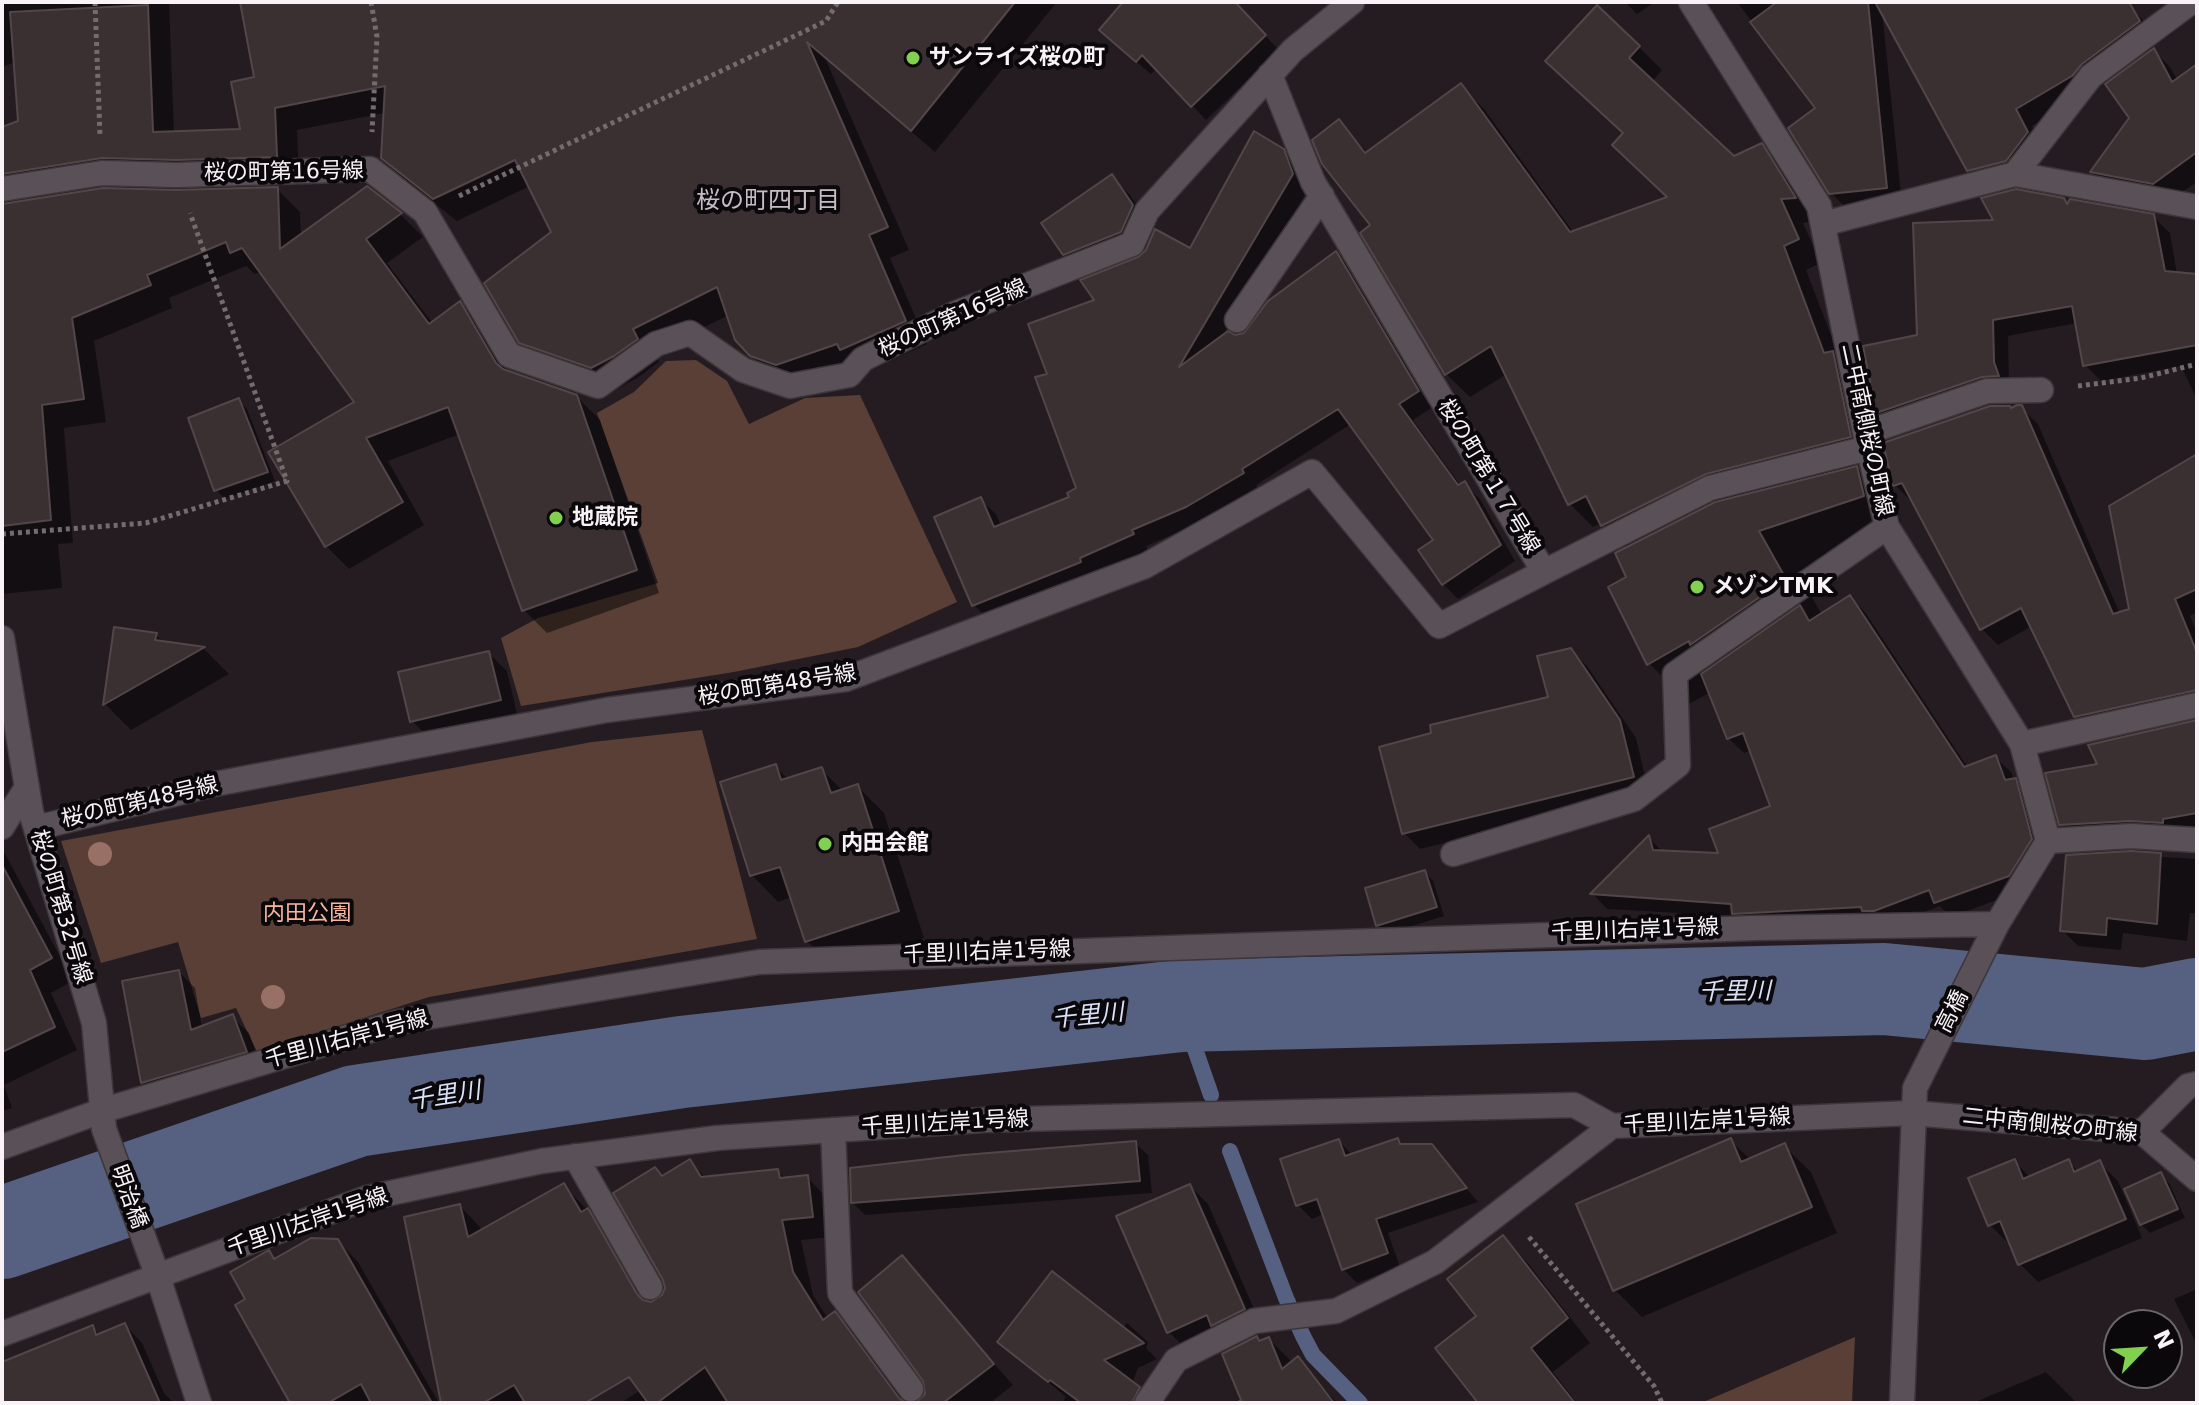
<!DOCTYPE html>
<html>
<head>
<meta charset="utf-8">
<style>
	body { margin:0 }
	#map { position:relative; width:2199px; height:1405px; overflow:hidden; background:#251c22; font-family:"DejaVu Sans",sans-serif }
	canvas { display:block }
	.frame { position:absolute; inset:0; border:4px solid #f9f3f7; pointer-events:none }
	.north { position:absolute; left:2103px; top:1309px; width:80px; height:80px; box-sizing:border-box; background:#0b080b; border:2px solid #6a6669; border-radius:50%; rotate:65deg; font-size:22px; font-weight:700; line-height:32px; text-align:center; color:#f9f3f7 }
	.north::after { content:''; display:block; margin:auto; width:28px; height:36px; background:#82d04f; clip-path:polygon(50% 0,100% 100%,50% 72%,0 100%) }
</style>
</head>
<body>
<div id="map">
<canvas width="2199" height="1405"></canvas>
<div class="frame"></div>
<div class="north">N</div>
</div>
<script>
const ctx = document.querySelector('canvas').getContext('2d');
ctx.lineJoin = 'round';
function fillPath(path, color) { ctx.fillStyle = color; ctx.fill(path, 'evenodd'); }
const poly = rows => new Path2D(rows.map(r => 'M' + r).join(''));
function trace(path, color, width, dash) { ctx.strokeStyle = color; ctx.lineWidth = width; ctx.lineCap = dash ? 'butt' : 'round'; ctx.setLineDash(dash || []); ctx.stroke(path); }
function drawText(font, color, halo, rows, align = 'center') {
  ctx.font = font + ' "DejaVu Sans","Noto Sans JP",sans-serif'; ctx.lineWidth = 8; ctx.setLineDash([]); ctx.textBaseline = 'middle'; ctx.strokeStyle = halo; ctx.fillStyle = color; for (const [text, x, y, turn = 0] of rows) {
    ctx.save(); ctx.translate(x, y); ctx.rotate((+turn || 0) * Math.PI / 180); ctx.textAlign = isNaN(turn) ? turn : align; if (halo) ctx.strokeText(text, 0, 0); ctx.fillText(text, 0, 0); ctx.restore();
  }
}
fillPath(poly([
	[696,360,727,381,749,424,805,398,860,395,957,602,858,647,734,672,521,706,501,638,538,618,658,583,597,413,634,392,666,361],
	[702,730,757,939,429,997,257,1052,236,1008,201,1018,178,942,101,963,61,841,592,742],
	[1855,1337,1852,1403,1701,1403]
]), '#593f36');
fillPath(poly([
	[2,2,169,2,174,133,243,131,257,79,242,2,1057,2,935,152,825,58,909,250,890,258,927,344,865,372,775,379,751,355,729,315,654,352,659,362,637,378,615,390,544,365,521,341,554,233,530,186,457,221,406,181,383,158,385,113,297,130,299,179,124,180,23,196,7,204,176,192,277,189,300,212,301,237,367,188,401,215,423,237,387,263,433,324,460,303,482,326,510,373,576,396,600,420,659,593,547,633,524,610,460,434,388,461,424,525,349,569,326,546,357,403,261,272,255,274,246,266,169,298,172,308,94,341,106,422,64,428,73,543,58,544,62,588,2,594,2,129,20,122,16,62,2,67],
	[1126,2,1233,2,1279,50,1206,120,1157,68,1151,74,1116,45],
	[1625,2,1655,2,1637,14],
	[1737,2,2061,2,2130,7,2147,24,2089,93,2032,126,2045,151,1986,187,1968,170,1882,11,1902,203,1847,209,1831,193,1818,109],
	[2015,156,2016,160,1972,172,1972,168],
	[1639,47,1662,70,1652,82,1734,158,1761,146,1785,169,1818,221,1803,223,1821,263,1806,270,1841,361,1873,460,1854,465,1897,509,1904,536,1798,572,1822,615,1850,597,1865,612,1968,768,1995,757,2011,772,2014,780,2030,796,2046,855,2024,890,1951,917,1940,906,1890,925,1607,909,1593,894,1649,838,1663,852,1721,855,1773,807,1752,750,1744,753,1728,738,1711,692,1689,704,1649,663,1629,577,1627,549,1602,523,1593,527,1570,504,1507,374,1470,397,1446,374,1373,226,1339,122,1368,153,1461,86,1484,109,1574,233,1670,198,1625,134,1571,85],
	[2154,51,2170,67,2178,81,2197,67,2197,182,2170,200,2109,188,2092,172,2131,118],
	[1282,151,1298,167,1308,190,1220,340,1245,335,1336,253,1351,268,1433,407,1413,420,1461,486,1464,484,1480,499,1515,561,1458,599,1443,584,1435,541,1351,424,1256,485,1258,489,1202,522,1146,546,1148,550,989,620,974,605,980,499,996,514,1001,526,1071,498,1079,490,1049,375,1097,301,1191,251],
	[1112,177,1130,195,1150,224,1083,272,1064,254],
	[2068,206,2153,216,2170,233,2177,274,2197,276,2197,400,2181,366,2101,381,2085,365,2077,323,2008,336,2009,380,1894,428,1878,412,1919,337,1997,222],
	[239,401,247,409,275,481,225,499,216,490,190,419],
	[2021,408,2038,424,2120,614,2131,611,2197,457,2197,612,2190,616,2197,633,2197,709,2092,732,2076,716,2032,626,1998,645,1982,629,1914,500,1911,501,1895,485,2012,410],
	[115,629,156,635,164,643,204,649,229,674,131,730,105,704],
	[1570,650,1587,666,1636,738,1649,793,1420,849,1404,833,1550,698],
	[488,653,507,671,518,718,430,739,412,721],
	[2197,722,2197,838,2077,840,2061,824,2100,766],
	[775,766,789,780,822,770,843,791,858,787,884,813,924,938,833,968,807,941,792,897,778,902,752,875],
	[2,848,73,981,51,993,77,1050,4,1085,12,1108,2,1111],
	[2116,854,2197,859,2197,913,2190,913,2187,941,2123,933,2121,950,2078,946,2062,930],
	[1425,872,1433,881,1444,916,1387,934,1378,925],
	[179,972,195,988,202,1028,232,1017,249,1033,262,1068,159,1098,143,1082],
	[1398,1140,1404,1146,1431,1146,1478,1202,1388,1233,1400,1267,1357,1283,1343,1269,1324,1214,1312,1219,1298,1205,1339,1141,1353,1156],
	[1730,1140,1751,1160,1784,1146,1811,1172,1837,1233,1642,1317,1615,1290,1579,1205],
	[1135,1143,1148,1155,1152,1193,865,1215,853,1203],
	[2014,1161,2031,1178,2068,1161,2079,1172,2100,1163,2118,1181,2142,1238,2038,1282,2020,1264,2011,1242,2008,1243,1990,1225],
	[690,1162,707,1179,778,1171,786,1179,807,1177,827,1198,832,1237,801,1240,813,1295,828,1319,835,1314,855,1334,906,1403,621,1403,721,1336,541,1403,443,1403,460,1206,480,1227,481,1232,564,1186,608,1231,649,1304,664,1297,667,1288,663,1178],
	[2160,1175,2169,1183,2185,1218,2150,1233,2141,1224],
	[1190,1186,1208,1204,1262,1327,1187,1350,1169,1332],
	[1503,1238,1527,1262,1590,1343,1553,1372,1577,1403,1480,1403,1479,1317],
	[338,1241,358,1262,439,1403,292,1403,248,1300,270,1253,277,1260],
	[901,1258,1013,1385,990,1403,921,1403,927,1395],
	[2197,1289,2197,1345,2174,1299],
	[1127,1323,1148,1342,1146,1348,1157,1359,1138,1368,1131,1386,1149,1403,1062,1403,1066,1397,999,1341,1122,1329],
	[125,1325,142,1343,164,1393,174,1403,2,1403,2,1365,92,1327,100,1335],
	[1269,1339,1293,1363,1298,1359,1337,1403,1244,1403,1260,1342],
	[2046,1372,2077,1403,1973,1403]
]), '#0007');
trace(poly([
	[1180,1006,1211,1095],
	[1230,1151,1286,1298,1303,1336,1313,1355,1360,1403]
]), '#566081', 16);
trace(poly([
	[2,1233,356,1111,682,1062,1180,1006,1884,989,2145,1014,2197,1004]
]), '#566081', 92);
const building = poly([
	[240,2,1015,2,911,131,807,42,888,227,869,235,906,321,840,350,837,344,776,365,750,356,735,340,717,287,633,329,638,339,614,356,591,368,519,343,484,283,551,232,515,160,433,199,381,158,385,86,275,108,277,157,176,160,102,158,2,174,2,127,18,121,10,12,148,5,153,132,240,129,231,82,254,77,240,2],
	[1123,2,1235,2,1266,35,1191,107,1142,55,1136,62,1099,30,1123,2],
	[1777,2,1868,2,1887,188,1829,194,1788,128,1815,108,1750,22,1777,2],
	[1875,2,2129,2,2140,21,2082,64,2072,76,2016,109,2028,132,2006,161,1967,171,1875,2],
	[1597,5,1640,46,1629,58,1734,156,1762,143,1796,198,1781,199,1799,239,1784,246,1824,353,1833,351,1851,437,1706,474,1601,526,1586,496,1568,505,1491,346,1445,375,1360,233,1370,225,1322,164,1312,140,1339,119,1365,153,1461,83,1570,232,1667,197,1612,145,1623,133,1545,61,1597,5],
	[2154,48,2172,82,2197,64,2197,152,2153,184,2090,172,2129,118,2105,84,2154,48],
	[1254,131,1284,149,1293,174,1179,367,1228,331,1235,335,1244,333,1268,301,1336,251,1419,391,1399,404,1458,485,1465,481,1501,545,1442,585,1418,550,1433,540,1338,409,1242,469,1244,473,1186,507,1132,530,1134,534,1080,558,1081,562,972,606,934,517,981,497,994,527,1069,497,1067,493,1076,488,1035,377,1047,374,1028,324,1094,300,1080,280,1138,257,1146,250,1155,229,1190,248,1254,131],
	[1112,174,1133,205,1121,232,1063,255,1041,223,1112,174],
	[367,186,402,213,366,239,429,324,460,301,496,363,503,369,577,395,637,570,522,611,448,407,366,438,403,502,325,547,268,452,354,402,242,248,230,253,226,242,147,275,151,285,72,318,84,399,42,405,51,520,2,526,2,204,103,188,176,190,278,187,280,249,367,186],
	[2016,189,2064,198,2067,204,2070,199,2154,214,2165,271,2197,274,2197,345,2083,366,2072,306,1993,320,1994,362,1999,376,1982,377,1876,413,1863,346,1917,335,1913,223,1993,220,1981,198,2016,189],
	[239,398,268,472,214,491,188,418,239,398],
	[2017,405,2022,405,2113,614,2129,609,2109,506,2197,454,2197,589,2175,599,2197,653,2197,690,2074,717,2021,608,1980,630,1902,483,1893,486,1883,443,1990,406,2010,406,2011,408,2017,405],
	[1857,466,1864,496,1759,531,1786,579,1690,645,1689,641,1647,665,1608,587,1626,577,1615,553,1715,502,1857,466],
	[1850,595,1964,767,1996,755,2005,780,2016,778,2032,839,2009,876,1934,903,1929,890,1874,911,1862,911,1861,907,1732,914,1731,904,1590,894,1649,835,1653,850,1718,853,1709,829,1770,806,1743,733,1727,739,1701,674,1800,605,1809,621,1850,595],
	[114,627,157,633,155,640,205,647,103,705,114,627],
	[1571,648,1620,720,1634,777,1402,834,1379,747,1431,733,1430,725,1548,697,1537,656,1571,648],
	[489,651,501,700,410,722,398,672,489,651],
	[2197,720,2197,813,2163,819,2163,823,2130,821,2059,825,2045,773,2097,764,2088,745,2197,720],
	[776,764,781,780,822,767,831,793,858,784,899,911,805,942,780,867,750,876,720,782,776,764],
	[2131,851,2161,853,2157,924,2107,918,2106,935,2060,931,2066,855,2131,851],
	[2,865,52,958,30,970,55,1027,2,1052,2,865],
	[1425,870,1437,907,1376,926,1365,888,1425,870],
	[179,970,191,1030,233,1014,247,1052,141,1083,122,981,179,970],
	[1398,1138,1400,1144,1432,1144,1467,1188,1376,1219,1388,1253,1342,1270,1317,1199,1296,1206,1280,1159,1339,1139,1345,1156,1398,1138],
	[1731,1138,1741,1162,1785,1143,1812,1207,1613,1291,1576,1204,1731,1138],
	[1136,1141,1140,1181,851,1203,850,1168,964,1155,1136,1141],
	[690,1159,701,1177,778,1169,780,1178,808,1175,813,1217,782,1220,793,1272,823,1320,835,1311,899,1398,906,1403,728,1403,705,1367,657,1403,648,1403,629,1377,585,1403,525,1403,514,1385,483,1403,441,1403,404,1217,460,1204,468,1237,564,1183,581,1212,588,1208,637,1294,643,1300,651,1302,662,1295,665,1288,663,1280,613,1193,655,1167,662,1176,690,1159],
	[2015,1159,2023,1179,2069,1159,2074,1172,2100,1160,2126,1219,2018,1265,2000,1221,1988,1226,1968,1178,2015,1159],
	[2161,1172,2178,1209,2140,1225,2124,1189,2161,1172],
	[1190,1184,1245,1309,1211,1326,1207,1315,1167,1333,1116,1216,1190,1184],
	[1503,1235,1568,1318,1531,1348,1575,1403,1478,1403,1435,1348,1476,1316,1447,1279,1503,1235],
	[311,1238,338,1239,432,1403,371,1403,361,1384,328,1403,290,1403,235,1305,245,1299,230,1272,269,1250,274,1259,311,1238],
	[902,1255,994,1364,943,1403,915,1403,925,1394,923,1381,858,1292,902,1255],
	[1052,1271,1144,1343,1104,1360,1140,1387,1132,1403,1081,1403,1050,1380,1048,1382,997,1342,1052,1271],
	[125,1323,160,1403,2,1403,2,1362,93,1325,96,1335,125,1323],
	[1257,1336,1259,1341,1269,1337,1282,1369,1298,1356,1334,1403,1237,1403,1241,1400,1222,1354,1257,1336]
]);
fillPath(building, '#3a2f31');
trace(building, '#534648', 2);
const minor = poly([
	[1691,2,1819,206,1865,433,1887,527,2022,744,2048,841,1997,924,1915,1088,1902,1403],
	[1270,75,1313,182,1544,572,1710,488,1868,448],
	[2015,174,2197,207],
	[2,189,102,173,176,175,370,169,425,212,509,355,598,386,656,344,690,333,743,370,790,386,849,375,863,359,954,314,1132,244,1147,211,1293,50,1352,2],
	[1823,224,2015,174,2091,76,2191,2],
	[1237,320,1322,196],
	[1865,433,1987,391,2041,390],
	[2,638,31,812,94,1023,104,1129,158,1277,199,1403],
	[2022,744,2197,705],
	[2,827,27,787],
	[36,828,215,784,607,710,846,679,1145,566,1312,472,1439,626,1544,572],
	[2048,841,2131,836,2197,840],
	[1453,854,1634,799,1678,765,1675,674,1887,527],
	[833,1130,840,1293,911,1389],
	[2142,1132,2188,1086,2197,1084],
	[2,1147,101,1111,398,1022,759,962,1756,928,1997,924],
	[575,1156,650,1287],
	[2,1334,367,1198,542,1161,717,1138,983,1120,1574,1105,1612,1126,1912,1113,2142,1132,2197,1179],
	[1147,1403,1176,1360,1254,1321,1336,1311,1435,1262,1612,1126]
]);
trace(minor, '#3d363b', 27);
trace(poly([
	[95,2,100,136],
	[371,2,377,37,372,132],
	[459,196,826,21,838,2],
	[2078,386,2141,378,2197,364],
	[2,534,146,523,287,481,190,213],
	[1529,1237,1654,1386,1662,1403]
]), '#736b70', 5, [4, 4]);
trace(minor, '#5a5158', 24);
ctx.fillStyle = '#987066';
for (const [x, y] of [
	[100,854],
	[273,997]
]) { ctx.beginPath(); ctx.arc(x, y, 12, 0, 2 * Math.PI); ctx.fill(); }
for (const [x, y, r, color] of [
	[913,58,8,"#82d04f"],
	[556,518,8,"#82d04f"],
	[1697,587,8,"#82d04f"],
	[825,844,8,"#82d04f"]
]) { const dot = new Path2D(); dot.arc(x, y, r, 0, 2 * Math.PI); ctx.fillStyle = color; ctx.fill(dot); trace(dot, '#0b080b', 3); }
drawText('bold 22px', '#f9f3f7', '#0b080b', [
	["サンライズ桜の町",929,58],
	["地蔵院",572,518],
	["メゾンTMK",1713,587],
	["内田会館",841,844]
], 'left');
drawText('22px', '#f9f3f7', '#0b080b', [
	["桜の町第16号線",284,173,-1],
	["桜の町第16号線",953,319,-24],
	["二中南側桜の町線",1866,430,78],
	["桜の町第１７号線",1488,477,59],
	["桜の町第48号線",777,686,-9],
	["桜の町第48号線",140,803,-13],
	["桜の町第32号線",60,907,73],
	["千里川右岸1号線",1635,931,-2],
	["千里川右岸1号線",987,953,-2],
	["高橋",1953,1012,-63],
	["千里川右岸1号線",347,1040,-15],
	["千里川左岸1号線",1707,1122,-3],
	["千里川左岸1号線",945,1124,-3],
	["二中南側桜の町線",2050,1126,6],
	["明治橋",128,1197,70],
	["千里川左岸1号線",308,1223,-19]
]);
drawText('22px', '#f7b59e', '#0b080b', [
	["内田公園",307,914]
]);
drawText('24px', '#c7bcc4', '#0b080b', [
	["桜の町四丁目",768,202]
]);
drawText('italic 24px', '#dae2fa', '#0b080b', [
	["千里川",1735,993,-1],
	["千里川",1088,1017,-6],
	["千里川",445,1097,-9]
]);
</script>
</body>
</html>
